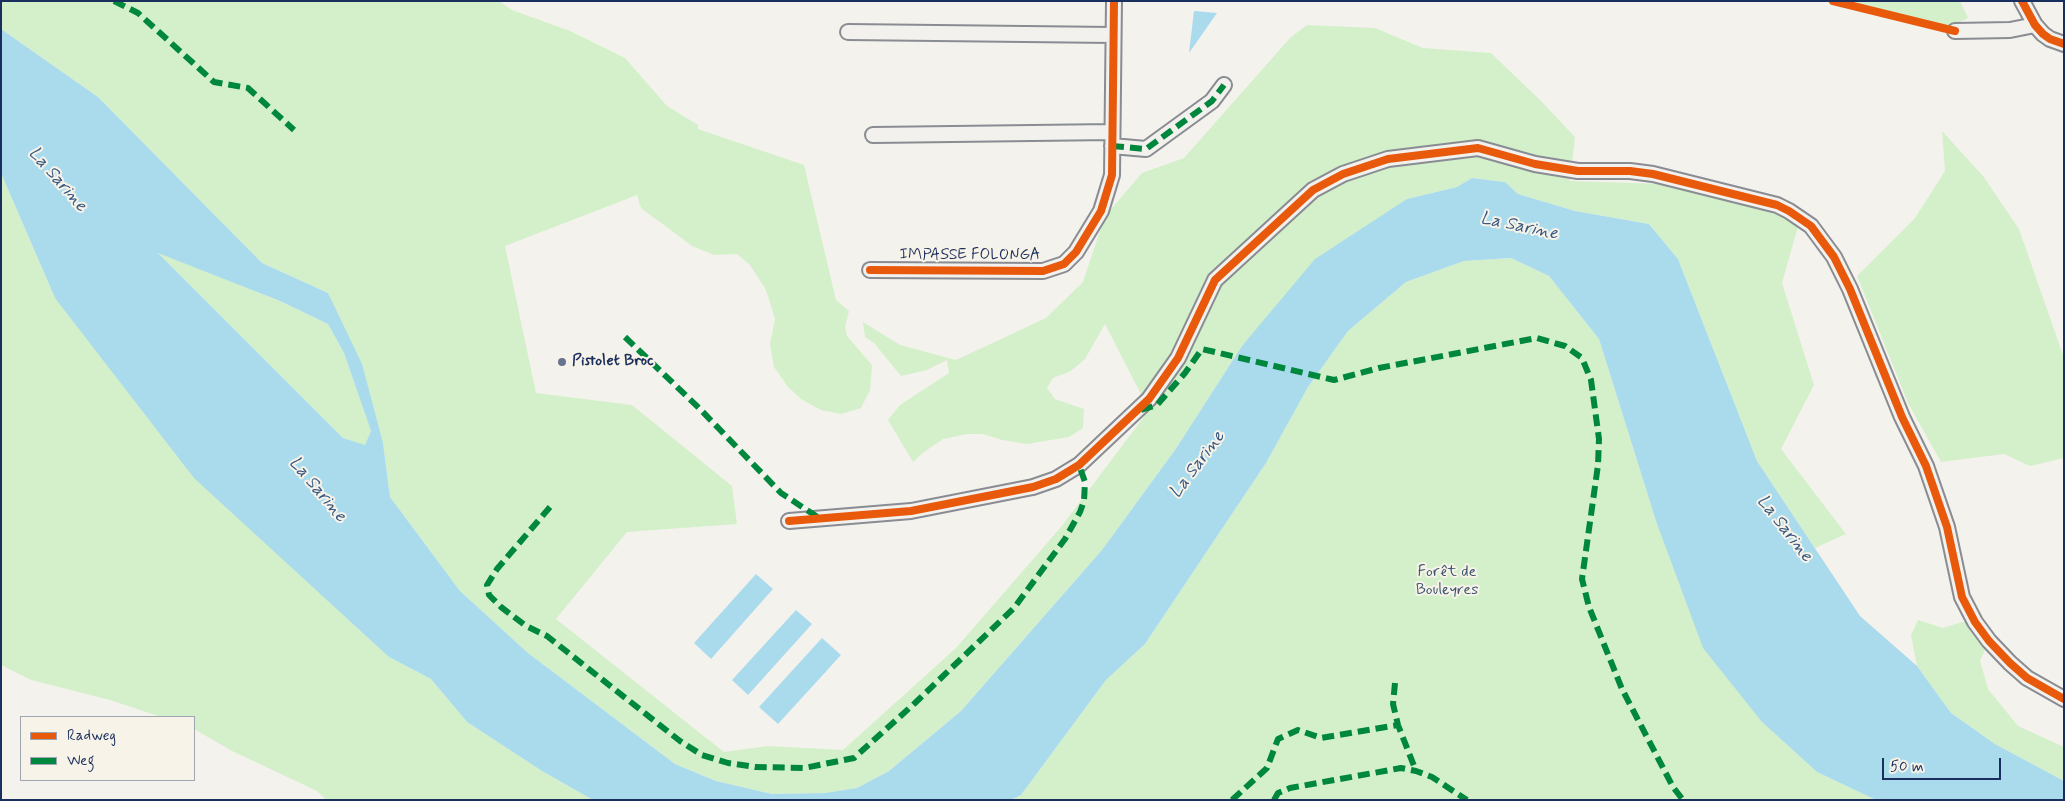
<!DOCTYPE html>
<html>
<head>
<meta charset="utf-8">
<style>
	body { margin:0 }
	#map { position:relative; width:2065px; height:801px; overflow:hidden; background:#f4f2ec; font-family:Mynerve,sans-serif }
	canvas { display:block }
	.frame { position:absolute; inset:0; border:2px solid #1b2f5e; pointer-events:none }
	.legend { position:absolute; left:20px; top:716px; width:175px; height:65px; box-sizing:border-box; background:#f7f3e8; border:1px solid #9fa5b1; margin:0; padding:6px 9px; list-style:none; font-size:15px; color:#1b2f5e }
	.legend li { display:flex; align-items:center; gap:10px; height:25px }
	.legend b { width:25px; border:1px solid #9fa5b1 }
	.scale { position:absolute; left:1882px; top:758px; width:119px; height:22px; box-sizing:border-box; border:2px solid #1b2f5e; border-top:0; padding-left:6px; font-size:15px; line-height:18px; white-space:nowrap; color:#1b2f5e; -webkit-text-stroke:4px #f7f3e8; paint-order:stroke }
</style>
</head>
<body>
<div id="map">
<canvas width="2065" height="801"></canvas>
<div class="frame"></div>
<ul class="legend">
<li><b style="height:6px;background:#e8590c"></b>Radweg</li>
<li><b style="height:6px;background:#00873e"></b>Weg</li>
</ul>
<div class="scale">50 m</div>
</div>
<script>
const ctx = document.querySelector('canvas').getContext('2d');
ctx.lineJoin = 'round';
function fillPath(path, color) { ctx.fillStyle = color; ctx.fill(path, 'evenodd'); }
const poly = rows => new Path2D(rows.map(r => 'M' + r).join(''));
function trace(path, color, width, dash) { ctx.strokeStyle = color; ctx.lineWidth = width; ctx.lineCap = dash ? 'butt' : 'round'; ctx.setLineDash(dash || []); ctx.stroke(path); }
function drawText(font, color, halo, rows, align = 'center') {
  ctx.font = font + ' Mynerve,sans-serif'; ctx.lineWidth = 4; ctx.setLineDash([]); ctx.textBaseline = 'middle'; ctx.strokeStyle = halo; ctx.fillStyle = color; for (const [text, x, y, turn = 0] of rows) {
    ctx.save(); ctx.translate(x, y); ctx.rotate((+turn || 0) * Math.PI / 180); ctx.textAlign = isNaN(turn) ? turn : align; if (halo) ctx.strokeText(text, 0, 0); ctx.fillText(text, 0, 0); ctx.restore();
  }
}
fillPath(poly([
	[1,1,499,1,512,10,570,31,625,58,667,106,698,125,698,129,804,165,836,300,849,311,845,327,847,336,872,365,870,390,861,408,841,414,821,410,801,399,788,387,774,367,770,344,775,319,771,306,766,290,750,265,737,254,714,255,692,246,641,208,637,195,505,246,536,393,632,405,732,486,737,524,627,532,556,619,724,752,768,746,843,750,956,648,1061,527,1149,410,1105,324,1085,359,1071,371,1053,378,1047,388,1055,399,1084,409,1083,428,1069,437,1027,444,1002,440,983,434,967,434,943,439,924,452,913,462,888,420,900,405,949,373,947,360,927,370,901,376,874,343,865,337,863,322,900,345,956,360,1046,318,1083,282,1105,216,1142,173,1184,158,1290,38,1307,25,1375,28,1423,48,1491,53,1540,100,1575,137,1570,181,1694,185,1799,223,1782,283,1814,385,1781,449,1846,534,1815,548,1757,461,1678,259,1649,224,1575,211,1518,194,1505,182,1472,178,1457,187,1407,199,1242,346,1175,450,1102,550,961,711,889,771,857,788,825,793,772,794,716,781,675,764,528,653,460,591,390,497,383,443,328,293,262,263,98,97,1,29],
	[1856,1,1960,1,1968,18,1947,28,1855,4],
	[1942,131,1983,176,2019,229,2064,358,2064,458,2030,466,2004,454,1941,462,1908,403,1857,276,1915,218,1945,171],
	[1,173,55,298,389,657,431,679,467,722,542,771,593,800,326,800,317,791,232,751,194,729,194,717,161,717,110,700,31,680,1,665],
	[157,252,280,301,328,324,344,353,371,431,365,446,343,438],
	[1511,258,1549,276,1599,339,1656,521,1762,722,1817,772,1876,800,1011,800,1021,795,1106,680,1145,644,1266,463,1308,387,1348,331,1406,282,1464,261],
	[1918,620,1943,628,1962,622,1975,622,1989,641,1980,661,1988,689,2018,726,2064,747,2064,781,1995,744,1951,713,1917,666,1911,635]
]), '#d4f0ca');
fillPath(poly([
	[1194,11,1217,13,1189,53],
	[1,29,98,97,262,263,328,293,362,364,383,443,390,497,460,591,528,653,675,764,716,781,772,794,825,793,857,788,889,771,961,711,1102,550,1175,450,1242,346,1315,259,1407,199,1457,187,1472,178,1505,182,1518,194,1575,211,1649,224,1678,259,1757,461,1860,616,1917,666,1951,713,1995,744,2064,781,2064,800,1876,800,1817,772,1762,722,1703,648,1656,521,1599,339,1549,276,1511,258,1464,261,1406,282,1348,331,1308,387,1266,463,1145,644,1106,680,1021,795,1011,800,593,800,542,771,467,722,431,679,389,657,194,478,55,298,1,173],
	[158,253,280,301,328,324,344,353,371,431,365,445,343,438],
	[756,574,773,589,711,659,694,643],
	[796,610,812,624,748,695,732,680],
	[822,638,841,655,778,724,759,707]
]), '#aadbed');
const street = poly([
	[2022,1,2035,25,2043,34,2050,39,2064,44],
	[1955,31,2010,30,2035,25],
	[848,32,1113,35],
	[873,135,1112,132],
	[1112,146,1146,149,1212,101,1224,85],
	[870,270,1043,271,1064,264,1076,252,1101,211,1112,175,1114,1],
	[789,521,911,511,1033,487,1056,479,1079,465,1149,399,1178,358,1215,280,1313,190,1343,174,1388,159,1478,148,1535,164,1578,171,1630,171,1653,174,1777,205,1789,211,1811,226,1834,257,1850,289,1902,417,1926,466,1947,527,1962,597,1975,622,1989,641,2010,663,2027,678,2064,699]
]);
trace(street, '#898c92', 18);
trace(street, '#f2f1ed', 14);
trace(poly([
	[114,1,138,13,214,82,248,88,294,130],
	[1112,146,1146,149,1212,101,1224,85],
	[625,337,699,408,781,493,819,518],
	[1141,410,1157,405,1185,373,1202,349,1334,380,1379,368,1537,338,1565,346,1582,358,1591,380,1599,439,1598,465,1582,579,1589,607,1622,689,1673,787,1683,800],
	[550,507,497,569,487,585,489,595,501,607,526,626,547,636,680,741,702,755,728,763,755,767,804,768,854,758,915,703,1014,608,1065,539,1080,512,1084,501,1085,482,1079,465],
	[1395,683,1393,704,1398,725],
	[1232,800,1267,768,1278,739,1298,730,1321,738,1398,725,1416,771],
	[1274,800,1278,793,1290,788,1401,768,1416,771,1432,777,1467,800]
]), '#00873e', 6, [12, 6]);
trace(poly([
	[1833,1,1955,31],
	[2022,1,2035,25,2043,34,2050,39,2064,44],
	[870,270,1043,271,1064,264,1076,252,1101,211,1112,175,1114,1],
	[789,521,911,511,1033,487,1056,479,1079,465,1149,399,1178,358,1215,280,1313,190,1343,174,1388,159,1478,148,1535,164,1578,171,1630,171,1653,174,1777,205,1789,211,1811,226,1834,257,1850,289,1902,417,1926,466,1947,527,1962,597,1975,622,1989,641,2010,663,2027,678,2064,699]
]), '#e8590c', 8);
for (const [x, y, r, color] of [
	[562,362,5,"#677390"]
]) { const dot = new Path2D(); dot.arc(x, y, r, 0, 2 * Math.PI); ctx.fillStyle = color; ctx.fill(dot); trace(dot, '#f7f3e8', 2); }
drawText('16px', '#1b2f5e', '#f7f3e8', [
	["IMPASSE FOLONGA",970,256]
]);
drawText('bold 16px', '#1b2f5e', '#f7f3e8', [
	["Pistolet Broc",572,362]
], 'left');
drawText('16px', '#3b556e', '#f7f3e8', [
	["Forêt de",1447,573],
	["Bouleyres",1447,591]
]);
drawText('italic 18px', '#375882', '#f7f3e8', [
	["La Sarine",57,180,49],
	["La Sarine",1519,227,12],
	["La Sarine",1198,465,-53],
	["La Sarine",317,490,50],
	["La Sarine",1784,529,52]
]);
</script>
</body>
</html>
